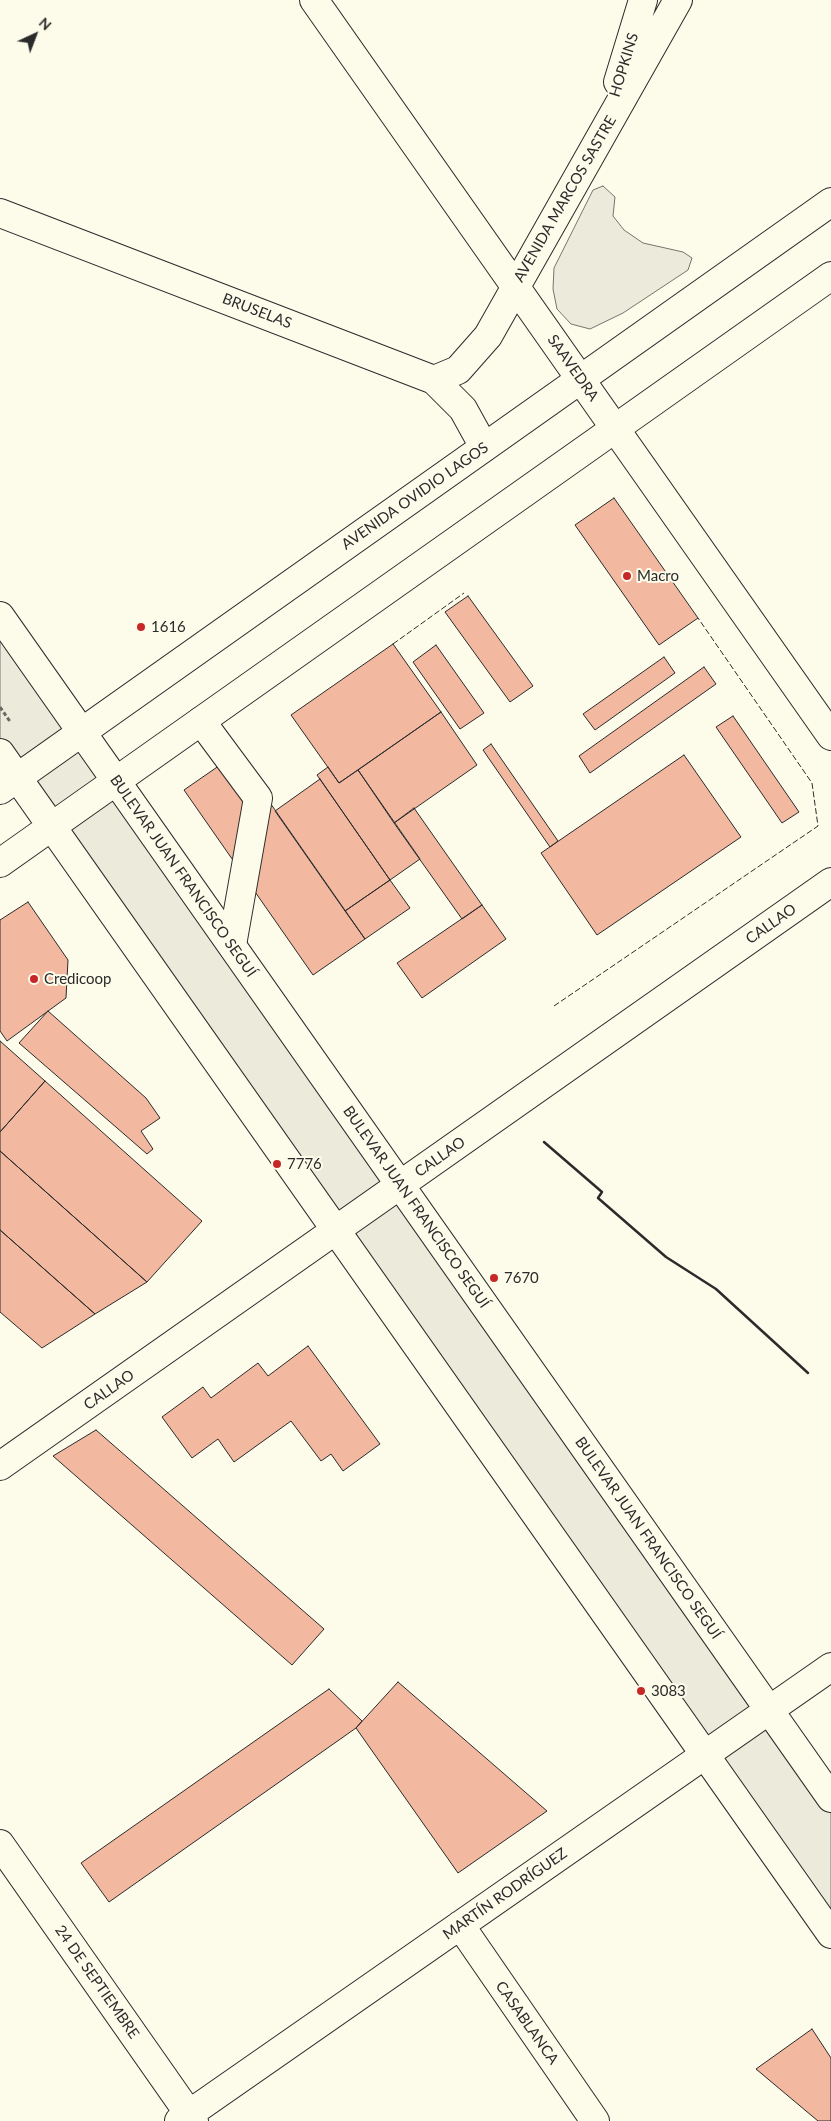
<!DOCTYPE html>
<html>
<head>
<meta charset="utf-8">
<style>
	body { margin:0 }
	#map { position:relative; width:831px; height:2121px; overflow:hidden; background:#fdfbea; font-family:Lato,sans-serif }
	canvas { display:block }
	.north { position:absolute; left:10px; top:10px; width:50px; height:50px; -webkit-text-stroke:4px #fdfbea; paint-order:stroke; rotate:43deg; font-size:14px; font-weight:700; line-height:20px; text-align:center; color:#2b2b2b }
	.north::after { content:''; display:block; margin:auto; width:18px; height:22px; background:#2b2b2b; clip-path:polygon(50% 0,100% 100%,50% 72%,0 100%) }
</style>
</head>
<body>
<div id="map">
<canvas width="831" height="2121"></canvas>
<div class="north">N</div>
</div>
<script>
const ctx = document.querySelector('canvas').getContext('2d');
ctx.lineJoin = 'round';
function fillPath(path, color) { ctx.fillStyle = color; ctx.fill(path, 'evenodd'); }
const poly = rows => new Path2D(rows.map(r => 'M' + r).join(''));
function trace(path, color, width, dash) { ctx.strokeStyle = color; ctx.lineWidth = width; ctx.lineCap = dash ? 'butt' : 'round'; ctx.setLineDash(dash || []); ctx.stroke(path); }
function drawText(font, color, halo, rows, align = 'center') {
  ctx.font = font + ' Lato,sans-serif'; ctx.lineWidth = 4; ctx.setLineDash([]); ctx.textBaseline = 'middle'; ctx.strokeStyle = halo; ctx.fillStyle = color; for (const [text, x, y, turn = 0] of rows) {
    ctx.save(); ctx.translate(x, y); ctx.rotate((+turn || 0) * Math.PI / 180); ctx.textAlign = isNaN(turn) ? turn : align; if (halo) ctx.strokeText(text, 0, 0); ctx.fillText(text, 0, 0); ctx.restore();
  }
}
const green = poly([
	[603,186,615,197,613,216,624,230,643,243,683,252,692,258,688,270,623,313,590,329,571,324,557,309,553,289,554,268,593,190,603,186],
	[0,616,831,1798,831,1934,0,753,0,616]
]);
fillPath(green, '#ecebdb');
trace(green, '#74746e', 1);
const building = poly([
	[614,498,698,618,659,645,575,525,614,498],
	[468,596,533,686,510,702,445,612,468,596],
	[393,644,441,712,339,783,291,715,393,644],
	[436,645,484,713,460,729,413,662,436,645],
	[664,657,675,673,595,730,583,714,664,657],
	[704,667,716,684,590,773,579,756,704,667],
	[441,712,477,765,394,823,358,770,441,712],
	[733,716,799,812,782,823,716,727,733,716],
	[491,744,558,841,550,847,483,750,491,744],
	[236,754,365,939,313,975,184,790,236,754],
	[684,755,741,837,597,935,541,853,684,755],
	[328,767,339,783,358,770,420,859,390,880,317,775,328,767],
	[320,779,390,880,345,911,275,811,320,779],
	[414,808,482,905,462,919,394,823,414,808],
	[390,880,410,908,365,939,345,911,390,880],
	[28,902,68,960,66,998,7,1041,0,1031,0,920,28,902],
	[482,905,506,939,422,998,397,963,482,905],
	[48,1011,146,1098,160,1118,141,1131,153,1149,147,1154,19,1043,48,1011],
	[0,1041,45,1081,0,1132,0,1041],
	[45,1081,202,1221,147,1282,0,1151,0,1132,45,1081],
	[0,1151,147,1282,95,1314,0,1230,0,1151],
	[0,1230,95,1314,42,1348,0,1312,0,1230],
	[308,1346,380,1444,343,1471,331,1454,321,1461,291,1421,234,1462,218,1439,192,1458,162,1417,203,1387,211,1398,258,1363,268,1376,308,1346],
	[96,1430,324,1629,292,1665,53,1456,96,1430],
	[398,1682,547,1811,458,1873,356,1728,398,1682],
	[329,1689,362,1721,356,1728,109,1902,81,1863,329,1689],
	[812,2029,831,2058,831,2121,818,2121,756,2069,812,2029]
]);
fillPath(building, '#f2b8a0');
trace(building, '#2b2b2b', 1);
const minor = poly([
	[314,0,831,736],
	[618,82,643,0],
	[0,213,434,380,463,409,484,447],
	[434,380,458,370,488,336,678,0],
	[201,721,258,798,232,945],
	[0,1466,831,882],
	[0,1844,194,2121],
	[460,1925,595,2121],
	[179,2121,831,1667]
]);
const major = poly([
	[0,616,831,1798],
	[0,753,831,1934],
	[0,790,831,202],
	[0,863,831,276]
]);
trace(minor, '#2b2b2b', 30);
trace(major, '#2b2b2b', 30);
trace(poly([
	[0,707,11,723]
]), '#6a6964', 3, [4, 2.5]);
trace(minor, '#fdfbea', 28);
trace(major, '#fdfbea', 28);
trace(poly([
	[393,644,464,593],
	[554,1006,818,826,812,783,698,618]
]), '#2b2b2b', 1, [6, 2.5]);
trace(poly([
	[544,1142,602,1192,598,1198,666,1257,716,1289,808,1373]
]), '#2b2b2b', 2.5);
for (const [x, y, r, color] of [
	[627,576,5,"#c62828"],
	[141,627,5,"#c62828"],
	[34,979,5,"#c62828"],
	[277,1164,5,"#c62828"],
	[494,1278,5,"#c62828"],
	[641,1691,5,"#c62828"]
]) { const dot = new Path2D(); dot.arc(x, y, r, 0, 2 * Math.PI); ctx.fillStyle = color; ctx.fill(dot); trace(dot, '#fdfbea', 2); }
drawText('15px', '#2b2b2b', '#fdfbea', [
	["HOPKINS",624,65,-73],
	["AVENIDA MARCOS SASTRE",565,199,-60],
	["BRUSELAS",257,311,21],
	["SAAVEDRA",573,368,55],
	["AVENIDA OVIDIO LAGOS",415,496,-35],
	["BULEVAR JUAN FRANCISCO SEGUÍ",183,876,55],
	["CALLAO",771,924,-35],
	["CALLAO",440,1157,-35],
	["BULEVAR JUAN FRANCISCO SEGUÍ",416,1207,55],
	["CALLAO",109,1390,-35],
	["BULEVAR JUAN FRANCISCO SEGUÍ",648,1538,55],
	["MARTÍN RODRÍGUEZ",505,1894,-35],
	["24 DE SEPTIEMBRE",97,1982,55],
	["CASABLANCA",527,2023,55]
]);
drawText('15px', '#2b2b2b', '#fdfbea', [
	["Macro",637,576],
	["1616",151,627],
	["Credicoop",44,979],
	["7776",287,1164],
	["7670",504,1278],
	["3083",651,1691]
], 'left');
</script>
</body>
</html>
